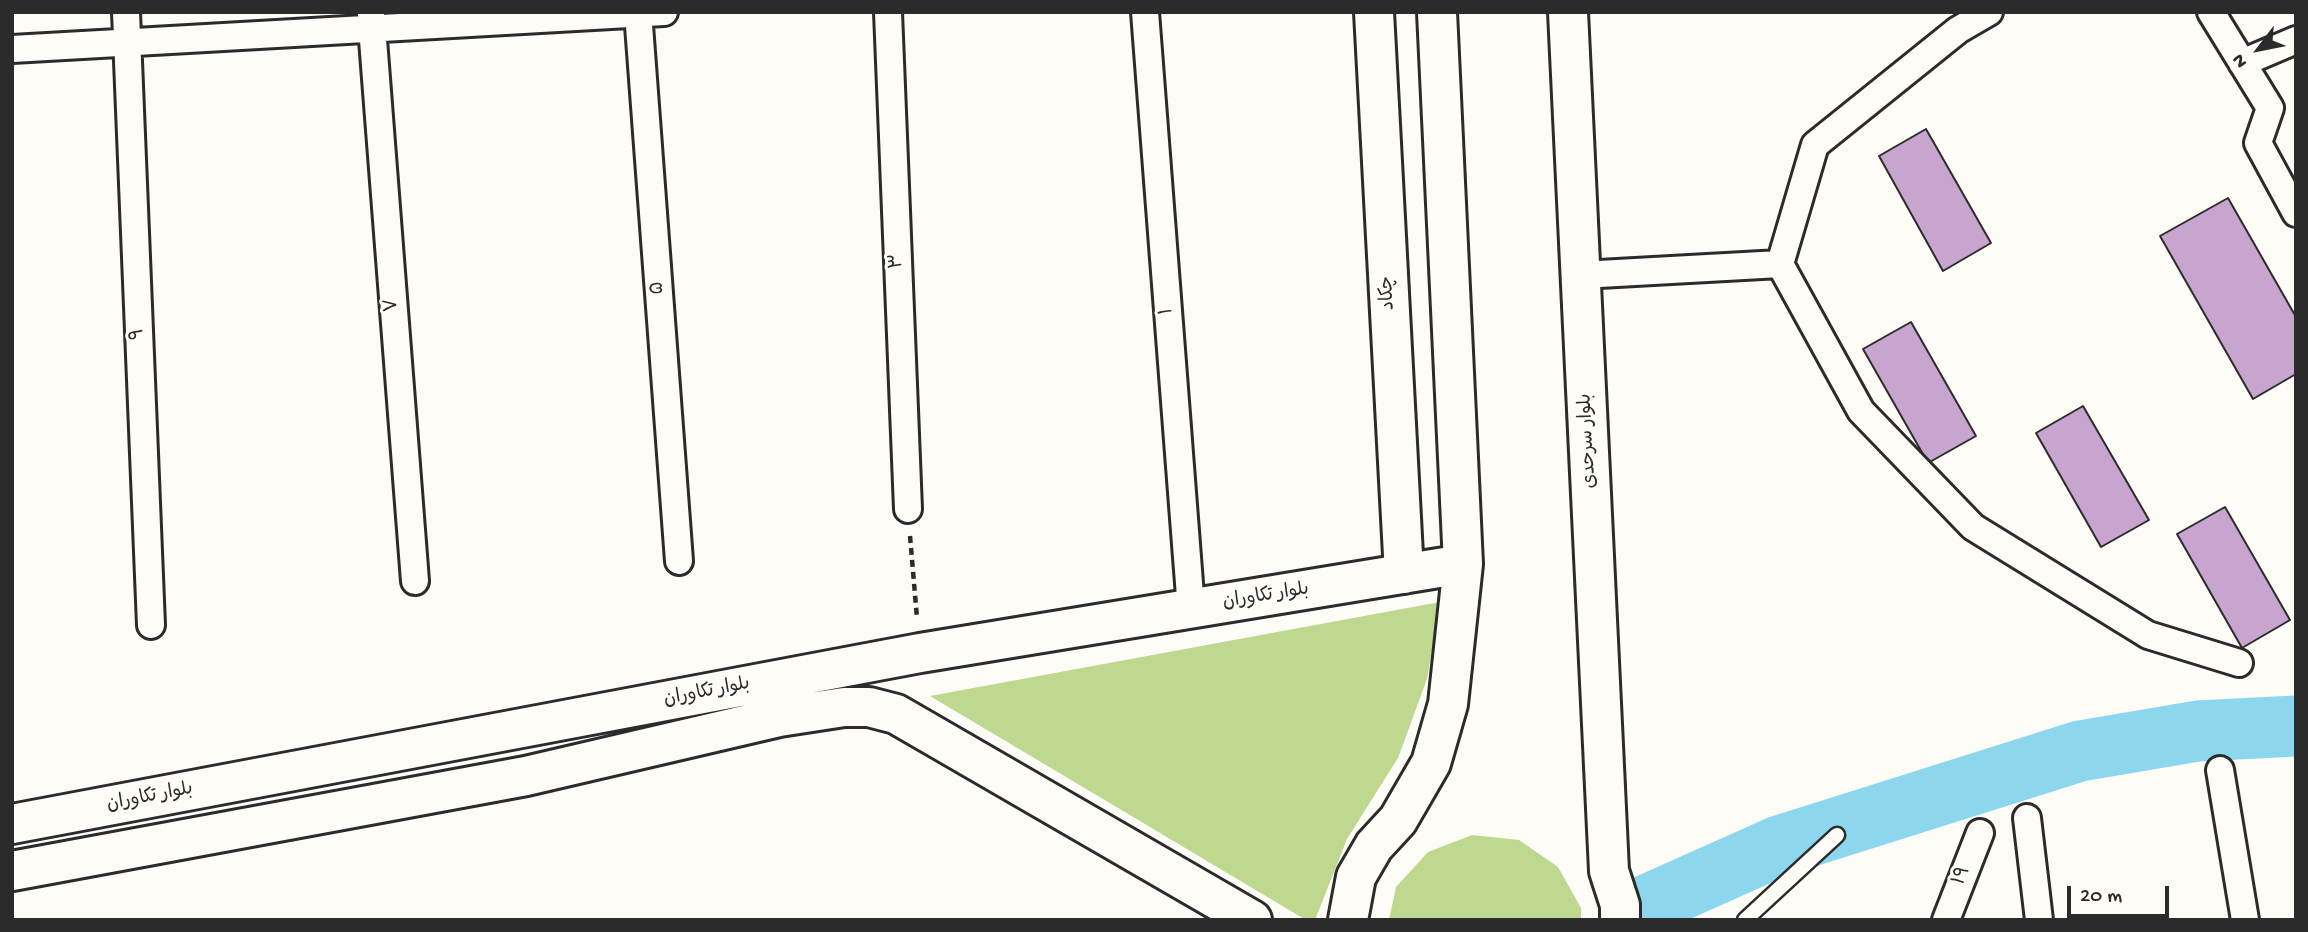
<!DOCTYPE html>
<html>
<head>
<meta charset="utf-8">
<style>
	body { margin:0 }
	#map { position:relative; width:2308px; height:932px; overflow:hidden; background:#fdfcf7; font-family:"Gochi Hand",sans-serif }
	canvas { display:block }
	.frame { position:absolute; inset:0; border:14px solid #2b2b2b; pointer-events:none }
	.north { position:absolute; left:2224px; top:14px; width:70px; height:70px; -webkit-text-stroke:5px #fdfcf7; paint-order:stroke; rotate:238deg; font-size:19px; font-weight:700; line-height:28px; text-align:center; color:#2b2b2b }
	.north::after { content:''; display:block; margin:auto; width:24px; height:32px; background:#2b2b2b; clip-path:polygon(50% 0,100% 100%,50% 72%,0 100%) }
	.scale { position:absolute; left:2067px; top:886px; width:102px; height:32px; box-sizing:border-box; border:4px solid #2b2b2b; border-top:0; padding-left:9px; font-size:21px; line-height:24px; white-space:nowrap; color:#2b2b2b; -webkit-text-stroke:5px #fdfcf7; paint-order:stroke }
</style>
</head>
<body>
<div id="map">
<canvas width="2308" height="932"></canvas>
<div class="frame"></div>
<div class="north">N</div>
<div class="scale">20 m</div>
</div>
<script>
const ctx = document.querySelector('canvas').getContext('2d');
ctx.lineJoin = 'round';
function fillPath(path, color) { ctx.fillStyle = color; ctx.fill(path, 'evenodd'); }
const poly = rows => new Path2D(rows.map(r => 'M' + r).join(''));
function trace(path, color, width, dash) { ctx.strokeStyle = color; ctx.lineWidth = width; ctx.lineCap = dash ? 'butt' : 'round'; ctx.setLineDash(dash || []); ctx.stroke(path); }
function drawText(font, color, halo, rows, align = 'center') {
  ctx.font = font + ' "Gochi Hand","Playpen Sans Arabic",sans-serif'; ctx.lineWidth = 6; ctx.setLineDash([]); ctx.textBaseline = 'middle'; ctx.strokeStyle = halo; ctx.fillStyle = color; for (const [text, x, y, turn = 0] of rows) {
    ctx.save(); ctx.translate(x, y); ctx.rotate((+turn || 0) * Math.PI / 180); ctx.textAlign = isNaN(turn) ? turn : align; if (halo) ctx.strokeText(text, 0, 0); ctx.fillText(text, 0, 0); ctx.restore();
  }
}
fillPath(poly([
	[1440,602,1427,679,1398,758,1347,839,1315,920,1306,920,930,696],
	[1472,835,1519,840,1558,867,1581,908,1581,920,1389,920,1396,887,1428,852]
]), '#bed88f');
trace(poly([
	[1640,908,1779,846,2080,751,2198,731,2296,726]
]), '#8cd7ed', 61);
const building = poly([
	[1926,129,1991,243,1943,271,1879,156,1926,129],
	[2228,198,2296,317,2296,374,2253,399,2160,236,2228,198],
	[1911,322,1976,436,1928,463,1863,349,1911,322],
	[2083,406,2149,520,2101,547,2036,433,2083,406],
	[2225,507,2290,620,2242,648,2177,534,2225,507]
]);
fillPath(building, '#c7a5ce');
trace(building, '#2b2b2b', 2);
const lane = poly([
	[1745,920,1837,835]
]);
const street = poly([
	[126,12,151,625],
	[638,12,679,561],
	[888,12,908,509],
	[1145,12,1191,609],
	[2211,12,2270,108,2258,143,2296,213],
	[371,14,415,581],
	[12,49,664,12],
	[2242,63,2296,40],
	[1780,264,1815,145,1958,30,1989,12],
	[1581,275,1780,264,1861,411,1973,527,2148,635,2239,663],
	[2220,770,2245,920],
	[2027,818,2039,920],
	[1946,920,1980,833]
]);
const secondary = poly([
	[1374,12,1404,574],
	[1568,12,1609,871,1620,905,1620,920],
	[12,824,920,653,1463,564],
	[12,871,526,776,779,717,844,707,869,707,896,714,1252,920],
	[1348,920,1356,877,1374,846,1398,820,1431,763,1448,704,1463,564,1437,12]
]);
trace(lane, '#2b2b2b', 19);
trace(street, '#2b2b2b', 32);
trace(secondary, '#2b2b2b', 44);
trace(poly([
	[910,536,917,618]
]), '#2b2b2b', 4.5, [7, 5]);
trace(lane, '#fdfcf7', 14);
trace(street, '#fdfcf7', 26);
trace(secondary, '#fdfcf7', 38);
drawText('19px', '#2b2b2b', '#fdfcf7', [
	["۳",898,261,-92],
	["۵",659,288,-94],
	["چکاد",1389,293,-93],
	["۷",393,305,-95],
	["۱",1168,311,-94],
	["۹",139,334,-92],
	["بلوار سرحدی",1589,441,-93],
	["بلوار تکاوران",1266,597,-9],
	["بلوار تکاوران",707,693,-11],
	["بلوار تکاوران",150,798,-11],
	["۱۹",1963,876,-69]
]);
</script>
</body>
</html>
